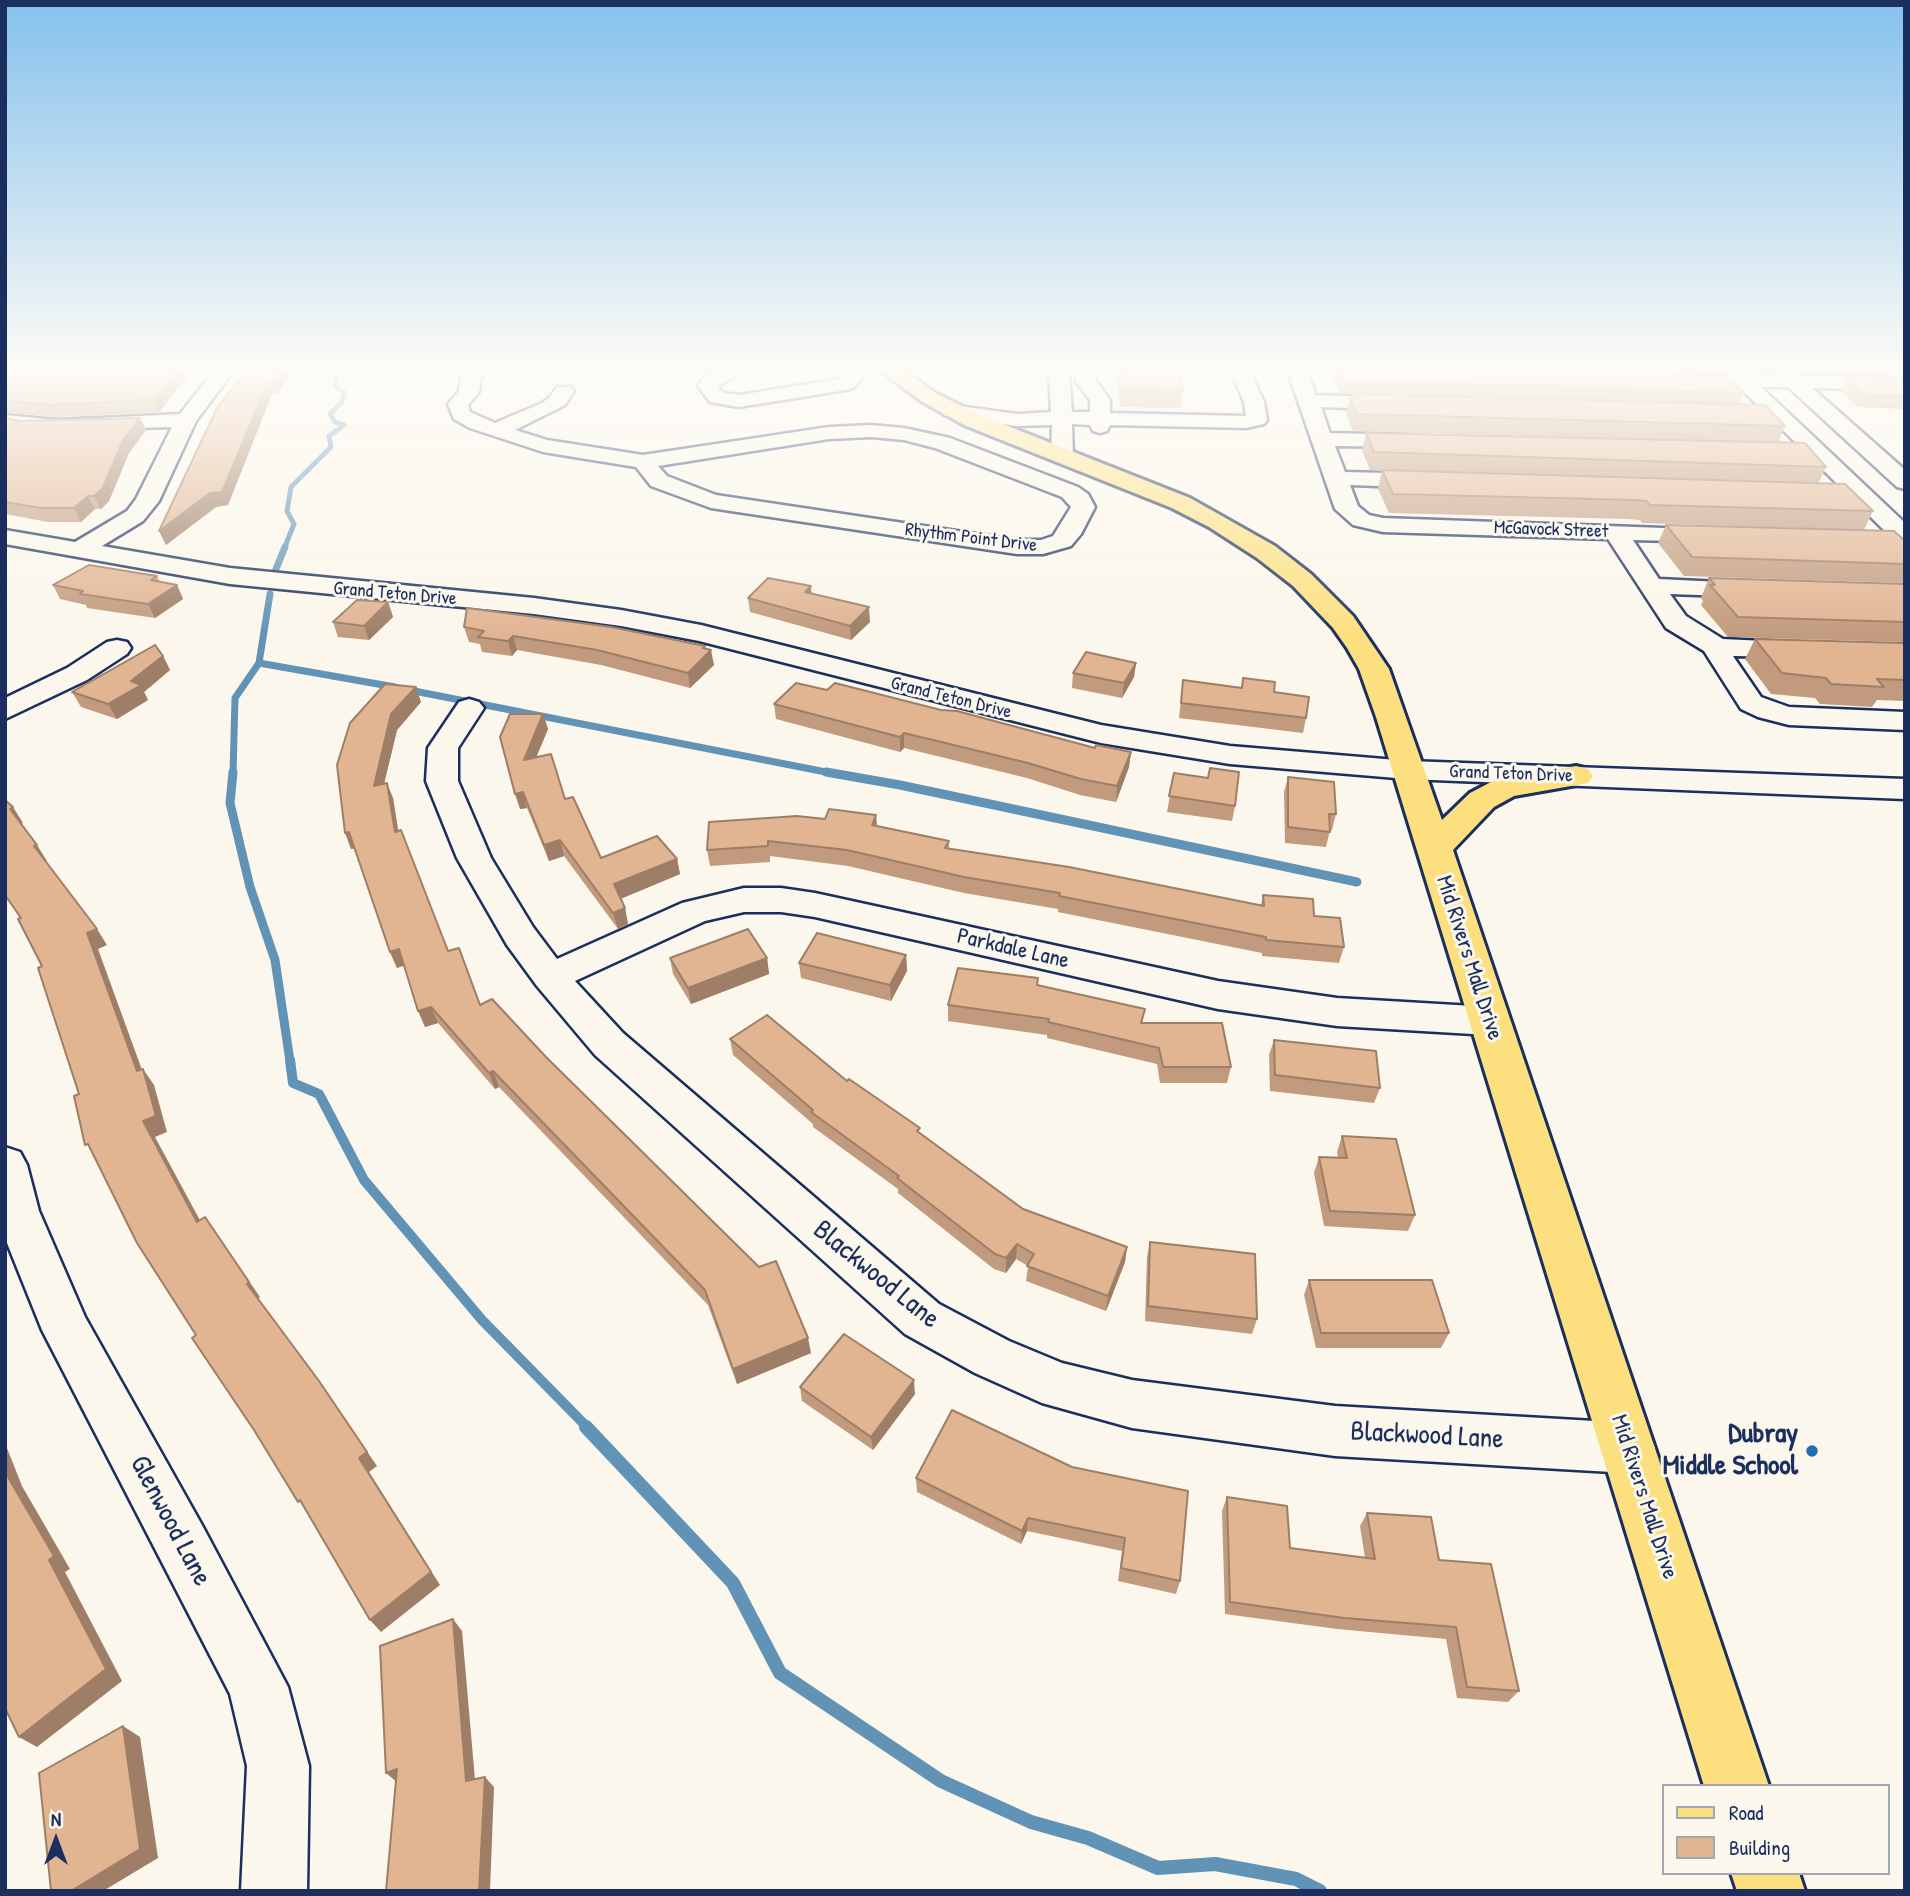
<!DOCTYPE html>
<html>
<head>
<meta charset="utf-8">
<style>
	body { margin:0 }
	#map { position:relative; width:1910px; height:1896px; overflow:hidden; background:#fbf7ec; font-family:"Patrick Hand",sans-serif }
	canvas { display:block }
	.frame { position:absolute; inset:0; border:7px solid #1b2f5e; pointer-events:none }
	.legend { position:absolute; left:1662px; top:1784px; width:228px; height:91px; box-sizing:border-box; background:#fbf7ec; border:2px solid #a1a7b3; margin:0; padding:9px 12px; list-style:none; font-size:21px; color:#1b2f5e }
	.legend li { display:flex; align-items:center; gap:14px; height:35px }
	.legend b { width:35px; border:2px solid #a1a7b3 }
	.north { position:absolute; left:21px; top:1805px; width:70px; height:70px; -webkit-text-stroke:5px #fbf7ec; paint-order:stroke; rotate:0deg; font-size:19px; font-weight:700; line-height:28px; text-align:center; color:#1b2f5e }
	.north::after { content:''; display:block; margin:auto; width:24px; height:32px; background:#1b2f5e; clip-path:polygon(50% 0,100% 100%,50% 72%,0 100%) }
</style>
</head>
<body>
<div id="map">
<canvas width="1910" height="1896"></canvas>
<div class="frame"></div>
<ul class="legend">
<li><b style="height:9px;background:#fce080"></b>Road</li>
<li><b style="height:19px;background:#e1b492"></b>Building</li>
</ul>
<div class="north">N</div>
</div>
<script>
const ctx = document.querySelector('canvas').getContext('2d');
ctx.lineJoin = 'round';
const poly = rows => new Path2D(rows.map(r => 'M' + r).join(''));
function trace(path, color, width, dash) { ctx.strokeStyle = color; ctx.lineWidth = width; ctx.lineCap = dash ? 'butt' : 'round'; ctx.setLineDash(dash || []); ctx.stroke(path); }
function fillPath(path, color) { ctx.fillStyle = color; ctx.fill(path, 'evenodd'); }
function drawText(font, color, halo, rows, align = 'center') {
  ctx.font = font + ' "Patrick Hand",sans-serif'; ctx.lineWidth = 6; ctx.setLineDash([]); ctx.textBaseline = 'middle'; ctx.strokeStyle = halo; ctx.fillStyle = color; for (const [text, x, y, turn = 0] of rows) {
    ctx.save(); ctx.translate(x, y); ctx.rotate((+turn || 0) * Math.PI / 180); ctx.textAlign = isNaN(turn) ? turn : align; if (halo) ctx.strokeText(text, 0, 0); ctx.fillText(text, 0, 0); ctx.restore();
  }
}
trace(poly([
	[284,549,294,524,287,511,291,487,331,447,329,436,344,425,335,422,330,414,341,403,345,393,335,386,337,372]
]), '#6193b7', 5);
trace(poly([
	[276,569,285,547],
	[259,663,395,687],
	[409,690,836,774],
	[233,774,235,698,259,663,270,594]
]), '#6193b7', 7);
trace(poly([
	[233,772,230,803,250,887,275,960,290,1061],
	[826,772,900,785,1357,882]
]), '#6193b7', 9);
trace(poly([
	[290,1060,293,1083,319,1094,364,1180,482,1320,588,1428]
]), '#6193b7', 10);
trace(poly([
	[586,1427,733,1583,780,1673,941,1781,1031,1822,1088,1838,1158,1868,1215,1864,1296,1879,1320,1891]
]), '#6193b7', 14);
const minor = poly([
	[213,372,233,372,196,421,159,501,143,521,102,546,230,568,534,598,621,610,701,625,1101,725,1230,746,1408,761,1905,779,1905,799,1408,779,1230,764,1101,743,699,641,621,626,534,614,230,584,5,544,5,530,75,542,127,511,136,499,172,427,27,431,5,427,5,415,57,420,180,414,213,372],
	[466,372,485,372,481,378,479,392,468,405,470,412,495,423,542,403,550,397,557,387,571,387,574,391,565,405,515,430,547,440,643,455,829,427,871,425,904,428,950,438,1078,487,1088,494,1095,507,1081,534,1071,546,1043,554,1017,554,711,508,651,486,636,467,543,452,470,428,454,419,448,404,459,391,461,378,466,372],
	[871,437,904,440,935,448,1062,497,1071,507,1053,536,1041,540,1017,540,716,495,667,476,658,466,829,439,871,437],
	[714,372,737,372,735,376,718,386,723,393,739,395,840,379,840,372,858,372,862,378,853,388,846,390,739,407,710,402,698,386,705,376,714,372],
	[1049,372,1069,372,1072,412,1090,412,1090,400,1076,382,1075,372,1094,372,1096,381,1110,400,1110,413,1246,416,1244,402,1231,372,1250,372,1264,402,1267,420,1264,424,1246,428,1110,425,1107,431,1100,433,1093,431,1090,425,1072,424,1073,456,1070,461,1062,463,1054,461,1051,456,1052,425,1017,426,951,417,944,415,941,411,944,407,951,405,1017,414,1051,412,1049,372],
	[1288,372,1307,372,1316,395,1399,398,1406,400,1409,404,1406,408,1399,410,1321,407,1330,433,1413,435,1421,436,1424,441,1421,446,1413,447,1335,446,1345,472,1430,474,1438,476,1441,481,1438,486,1430,488,1350,485,1358,506,1369,515,1383,518,1720,530,1723,535,1720,540,1711,542,1633,540,1659,579,1762,584,1766,589,1762,594,1753,597,1670,594,1686,616,1723,639,1809,643,1813,649,1809,655,1799,657,1733,656,1761,697,1789,707,1905,712,1905,730,1789,725,1758,717,1741,709,1704,651,1666,628,1608,539,1383,532,1353,525,1335,509,1288,372],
	[1726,372,1776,375,1779,372,1794,372,1798,376,1905,378,1905,390,1812,388,1905,470,1905,489,1897,487,1788,387,1761,387,1905,523,1905,544,1896,542,1811,458,1753,455,1750,450,1753,445,1761,443,1798,445,1738,386,1682,385,1672,379,1682,373,1727,374,1726,372],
	[117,640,127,642,131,648,127,654,87,680,5,719,5,698,67,668,107,642,117,640],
	[469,699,479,702,484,708,458,748,458,781,491,858,533,927,557,959,682,903,744,888,781,888,815,893,1218,981,1337,998,1490,1007,1504,1011,1509,1021,1504,1031,1490,1035,1337,1026,1218,1009,815,917,781,912,744,912,705,921,575,981,623,1033,939,1304,1009,1341,1062,1363,1132,1380,1335,1406,1629,1423,1647,1430,1655,1448,1647,1466,1629,1473,1335,1456,1132,1428,1042,1403,975,1373,905,1334,595,1055,537,986,507,945,457,858,426,781,428,748,459,702,469,699],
	[5,1147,20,1152,27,1165,39,1211,85,1317,203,1527,288,1687,309,1766,307,1891,241,1891,247,1766,230,1694,42,1330,5,1238,5,1147]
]);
const major = poly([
	[883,372,906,372,935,393,980,415,1190,498,1275,546,1311,574,1353,616,1389,669,1442,820,1470,793,1493,781,1576,766,1588,769,1593,776,1588,783,1514,796,1494,807,1453,850,1769,1786,1704,1786,1376,717,1359,669,1347,648,1333,628,1293,586,1257,558,1209,527,1172,508,964,425,921,401,883,372],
	[1731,1873,1799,1873,1805,1891,1737,1891,1731,1873]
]);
trace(minor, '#1b2f5e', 5);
trace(major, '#1b2f5e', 6);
fillPath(minor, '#fbf7ec');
fillPath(major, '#fce080');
fillPath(poly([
	[5,372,191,372,159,412,57,417,5,413],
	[246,372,292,372,277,394,272,394,228,505,216,507,166,545],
	[1116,372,1180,372,1183,390,1181,408,1120,407],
	[1335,372,1562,372,1744,393,1739,404,1785,426,1778,443,1826,467,1818,484,1873,511,1864,530,1642,523,1640,520,1628,519,1389,513,1378,489,1382,471,1370,470,1362,451,1366,433,1732,442,1353,431,1346,414,1351,394,1367,394,1340,393,1334,380],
	[1822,372,1905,372,1905,376,1824,374],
	[1847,379,1905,380,1905,409,1857,407,1841,391],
	[5,418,20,421,146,430,129,453,109,501,101,509,95,509,81,522,48,522,5,514],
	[1666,525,1905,541,1905,583,1684,576,1658,543],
	[157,576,160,582,177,585,183,599,155,618,87,608,86,605,60,599,53,585],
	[1709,578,1905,584,1905,642,1728,637,1701,605,1703,601,1701,598],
	[812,594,870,622,851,640,750,612,748,598],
	[388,602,393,617,369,640,338,637,333,622],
	[464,627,705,649,714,665,690,688,601,665,517,650,512,656,482,652,480,644,469,642],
	[1755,639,1905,643,1905,701,1877,700,1872,707,1820,704,1815,698,1771,694,1745,659],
	[163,656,170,670,144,692,148,700,117,719,81,707,72,692],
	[1136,663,1134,677,1122,698,1072,688,1073,673],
	[1243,678,1274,692,1306,718,1303,733,1179,718,1183,680,1241,688],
	[385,684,421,702,397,730,384,783,393,798,398,831,448,951,480,1005,811,1353,737,1384,708,1305,499,1087,495,1089,438,1023,425,1027,404,965,397,968,390,952,355,848,351,849],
	[827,690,1095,748,1131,752,1129,767,1116,802,1080,795,1027,778,904,748,900,752,776,719,774,704],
	[543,714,548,729,536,757,565,799,601,858,677,859,680,874,620,899,625,908,628,924,618,929,564,856,549,861,527,808,520,809],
	[1174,773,1235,806,1232,821,1167,812],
	[1288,777,1336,814,1332,830,1330,830,1326,847,1285,843,1284,792],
	[876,815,877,826,949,841,949,848,1261,905,1263,895,1314,916,1344,947,1339,963,1262,956,1262,953,1058,912,1058,909,964,893,848,866,770,856,770,862,710,866,707,850,825,819],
	[906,955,907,971,891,1001,801,978,799,963],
	[670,958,767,958,769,974,691,1004,673,974],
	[1038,978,1037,985,1145,1009,1142,1023,1231,1067,1227,1083,1160,1083,1157,1064,1047,1038,1047,1035,948,1021,948,1005],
	[730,1039,847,1081,920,1133,1023,1209,1127,1247,1125,1262,1106,1311,1026,1281,1028,1266,1016,1259,1006,1273,994,1269,898,1193,898,1189,813,1127,813,1124,733,1055],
	[1274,1040,1380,1088,1374,1103,1270,1091,1269,1055],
	[1342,1136,1415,1215,1408,1231,1324,1226,1314,1173,1319,1157,1338,1158,1337,1152],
	[1150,1242,1257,1319,1252,1334,1145,1321,1147,1257],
	[1309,1280,1449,1333,1441,1348,1316,1348,1304,1295],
	[800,1387,915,1394,873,1450,802,1401],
	[1072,1467,1180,1581,1176,1594,1118,1581,1122,1551,1027,1531,1021,1544,917,1492,916,1478],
	[1227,1497,1290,1548,1365,1558,1360,1526,1367,1513,1439,1560,1519,1691,1508,1702,1457,1698,1446,1639,1337,1629,1225,1614,1222,1511]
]), '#c29b7e');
fillPath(poly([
	[177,372,191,372,159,412,154,400],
	[280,372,292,372,277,394,272,382],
	[268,382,272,394,228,505,216,507,166,545,159,531],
	[140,418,146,430,129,453,109,501,101,509,94,496,123,440],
	[88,496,95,509,81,522,74,508],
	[177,585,183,599,155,618,148,604],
	[811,586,812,600,805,592],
	[388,602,393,617,369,640,364,626],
	[869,607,870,622,851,640,850,626],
	[513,636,517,650,512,656,508,641],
	[705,646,706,655,711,650,714,665,690,688,688,673],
	[163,656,170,670,144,692,148,700,117,719,108,704,131,681],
	[1136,663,1134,677,1122,698,1124,683],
	[416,687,421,702,397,730,380,801,374,786,391,714],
	[543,714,548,729,529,775,524,760],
	[904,733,904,748,900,752,900,737],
	[1131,752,1129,767,1116,802,1117,786],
	[387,783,393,798,401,848,395,832],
	[523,792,527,808,520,809,515,794],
	[13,807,23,823,20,824,10,809],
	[876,815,877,831,872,825],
	[349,832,356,848,351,849,345,833],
	[560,840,564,856,549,861,544,845],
	[37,845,47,861,44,862,34,846],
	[677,859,680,874,618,900,614,884],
	[625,908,628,924,618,929,613,913],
	[97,929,107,945,98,949,146,1081,143,1069,154,1085,167,1132,155,1137,209,1237,197,1222,143,1121,137,1071,87,933],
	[399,949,406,965,397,968,390,952],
	[906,955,907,971,891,1001,890,985],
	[767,958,769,974,691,1004,688,988],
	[431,1007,438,1023,425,1027,418,1011],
	[493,1071,499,1087,495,1089,489,1073],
	[205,1217,260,1297,258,1299,247,1284],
	[1017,1244,1016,1259,1006,1273,1006,1258],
	[1127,1247,1125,1262,1106,1311,1108,1296],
	[808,1338,811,1353,737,1384,733,1369],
	[914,1380,915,1394,873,1450,871,1437],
	[319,1381,377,1466,369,1472,440,1585,381,1632,370,1620,359,1458],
	[5,1443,22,1486,70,1569,65,1572,122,1681,37,1747,19,1737,49,1560,5,1473],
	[1028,1518,1027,1531,1021,1544,1022,1531],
	[453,1619,462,1631,476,1791,466,1781],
	[123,1726,140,1737,158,1858,103,1891,71,1891],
	[397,1769,398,1783,386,1773],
	[485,1777,494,1787,490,1891,479,1891]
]), '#9e7e66');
const building = poly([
	[5,372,177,372,154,400,51,405,5,401,5,372],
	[246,372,280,372,272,382,268,382,222,492,210,493,159,531,217,408,246,372],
	[1120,372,1180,372,1183,390,1121,388,1120,372],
	[1338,372,1561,372,1725,375,1744,393,1342,380,1338,372],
	[1847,379,1905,380,1905,396,1863,395,1847,379],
	[1351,394,1765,405,1785,426,1357,414,1350,398,1353,398,1351,394],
	[5,418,20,421,140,418,123,440,103,488,94,496,88,496,74,508,41,508,5,502,5,418],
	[1366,433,1805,443,1826,467,1374,452,1366,433],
	[1382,470,1845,484,1873,511,1650,505,1647,501,1635,500,1393,494,1382,470],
	[1666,525,1894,531,1905,541,1905,564,1692,557,1666,525],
	[89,565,157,576,151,580,177,585,148,604,80,594,83,591,53,585,89,565],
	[768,578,811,586,805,592,869,607,850,626,748,598,768,578],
	[1709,578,1905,584,1905,622,1738,617,1710,585,1715,585,1709,578],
	[357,600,388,602,364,626,333,622,357,600],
	[467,608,611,627,705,646,703,648,711,650,688,673,597,650,513,636,508,641,478,637,484,631,464,627,467,608],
	[1755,639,1905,643,1905,680,1877,679,1884,687,1831,684,1826,678,1782,673,1755,639],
	[155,645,163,656,131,681,141,685,108,704,72,692,155,645],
	[1086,652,1136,663,1124,683,1073,673,1086,652],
	[1243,678,1275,682,1274,692,1309,697,1306,718,1181,703,1183,680,1242,688,1243,678],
	[796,683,827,690,835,683,941,710,957,711,1095,748,1096,745,1131,752,1117,786,1081,779,1028,763,904,733,900,737,774,704,796,683],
	[385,684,416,687,391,714,374,786,387,783,395,832,401,830,448,951,459,948,480,1005,492,999,546,1057,759,1267,776,1261,808,1338,733,1369,705,1290,493,1071,489,1073,431,1007,418,1011,399,949,390,952,349,832,345,833,337,765,350,723,385,684],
	[510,714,543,714,524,760,551,754,565,799,573,797,601,858,657,836,677,859,614,884,625,908,613,913,560,840,544,845,523,792,515,794,500,737,510,714],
	[1210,768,1239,772,1235,806,1169,796,1174,773,1208,778,1210,768],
	[1288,777,1334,782,1336,814,1329,814,1330,832,1288,827,1288,777],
	[5,800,13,807,10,809,37,845,34,846,97,929,87,933,137,1071,143,1069,156,1116,143,1121,197,1222,205,1217,249,1282,247,1284,319,1381,367,1452,359,1458,431,1572,370,1620,300,1500,298,1502,254,1430,192,1338,196,1335,137,1243,88,1144,85,1145,74,1096,79,1094,38,968,42,966,18,919,21,918,5,895,5,800],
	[829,809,876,815,872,825,949,841,945,848,1069,867,1264,906,1263,895,1313,899,1314,916,1340,918,1344,947,1266,940,1266,937,1059,896,1060,893,964,877,847,850,768,841,768,846,707,850,709,822,797,816,825,819,829,809],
	[748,929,767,958,688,988,670,958,748,929],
	[817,933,906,955,890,985,799,963,817,933],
	[958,968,1038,978,1037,985,1145,1009,1141,1023,1222,1023,1231,1067,1163,1067,1159,1048,1048,1022,1049,1019,948,1005,958,968],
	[767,1015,847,1081,849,1079,920,1128,917,1131,1023,1209,1127,1247,1108,1296,1027,1266,1034,1254,1017,1244,1006,1258,995,1254,897,1178,899,1176,811,1112,813,1110,730,1039,767,1015],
	[1274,1040,1376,1051,1380,1088,1275,1075,1274,1040],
	[1342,1136,1396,1139,1415,1215,1330,1211,1319,1157,1347,1158,1342,1136],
	[1150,1242,1255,1254,1257,1319,1148,1306,1150,1242],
	[1309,1280,1432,1280,1449,1333,1321,1333,1309,1280],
	[844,1334,914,1380,871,1437,800,1387,844,1334],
	[952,1410,1072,1467,1188,1491,1180,1581,1121,1568,1125,1538,1028,1518,1022,1531,916,1478,952,1410],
	[5,1472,54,1556,49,1560,106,1669,19,1737,5,1708,5,1472],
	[1227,1497,1287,1506,1290,1548,1375,1559,1367,1513,1431,1517,1439,1560,1491,1564,1519,1691,1467,1687,1456,1627,1344,1618,1230,1602,1227,1497],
	[453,1619,466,1781,485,1777,479,1891,386,1891,397,1769,386,1773,380,1646,453,1619],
	[123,1726,140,1849,71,1891,51,1891,39,1773,123,1726]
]);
fillPath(building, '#e1b492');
trace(building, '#9e7e66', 2);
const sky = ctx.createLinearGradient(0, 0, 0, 637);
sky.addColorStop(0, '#85c1ec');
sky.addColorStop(0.58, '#fdfbf6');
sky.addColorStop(1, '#fdfbf600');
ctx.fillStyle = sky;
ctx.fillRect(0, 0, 1910, 637);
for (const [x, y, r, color] of [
	[1812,1451,7,"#1f6fb2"]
]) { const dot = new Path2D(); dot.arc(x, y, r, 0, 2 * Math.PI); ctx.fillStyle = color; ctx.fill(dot); trace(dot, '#fbf7ec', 2.5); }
drawText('19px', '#1b2f5e', '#fbf7ec', [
	["McGavock Street",1551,530,2],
	["Rhythm Point Drive",971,538,7],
	["Grand Teton Drive",395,594,5],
	["Grand Teton Drive",951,698,14],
	["Grand Teton Drive",1511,774,2]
]);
drawText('23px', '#1b2f5e', '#fbf7ec', [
	["Parkdale Lane",1013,949,13],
	["Mid Rivers Mall Drive",1469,958,72],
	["Mid Rivers Mall Drive",1644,1497,72]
]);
drawText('28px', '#1b2f5e', '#fbf7ec', [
	["Blackwood Lane",876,1275,39],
	["Blackwood Lane",1427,1436,3],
	["Glenwood Lane",170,1521,62]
]);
drawText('bold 28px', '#1b2f5e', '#fbf7ec', [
	["Dubray",1798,1435],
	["Middle School",1798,1467]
], 'right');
</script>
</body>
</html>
